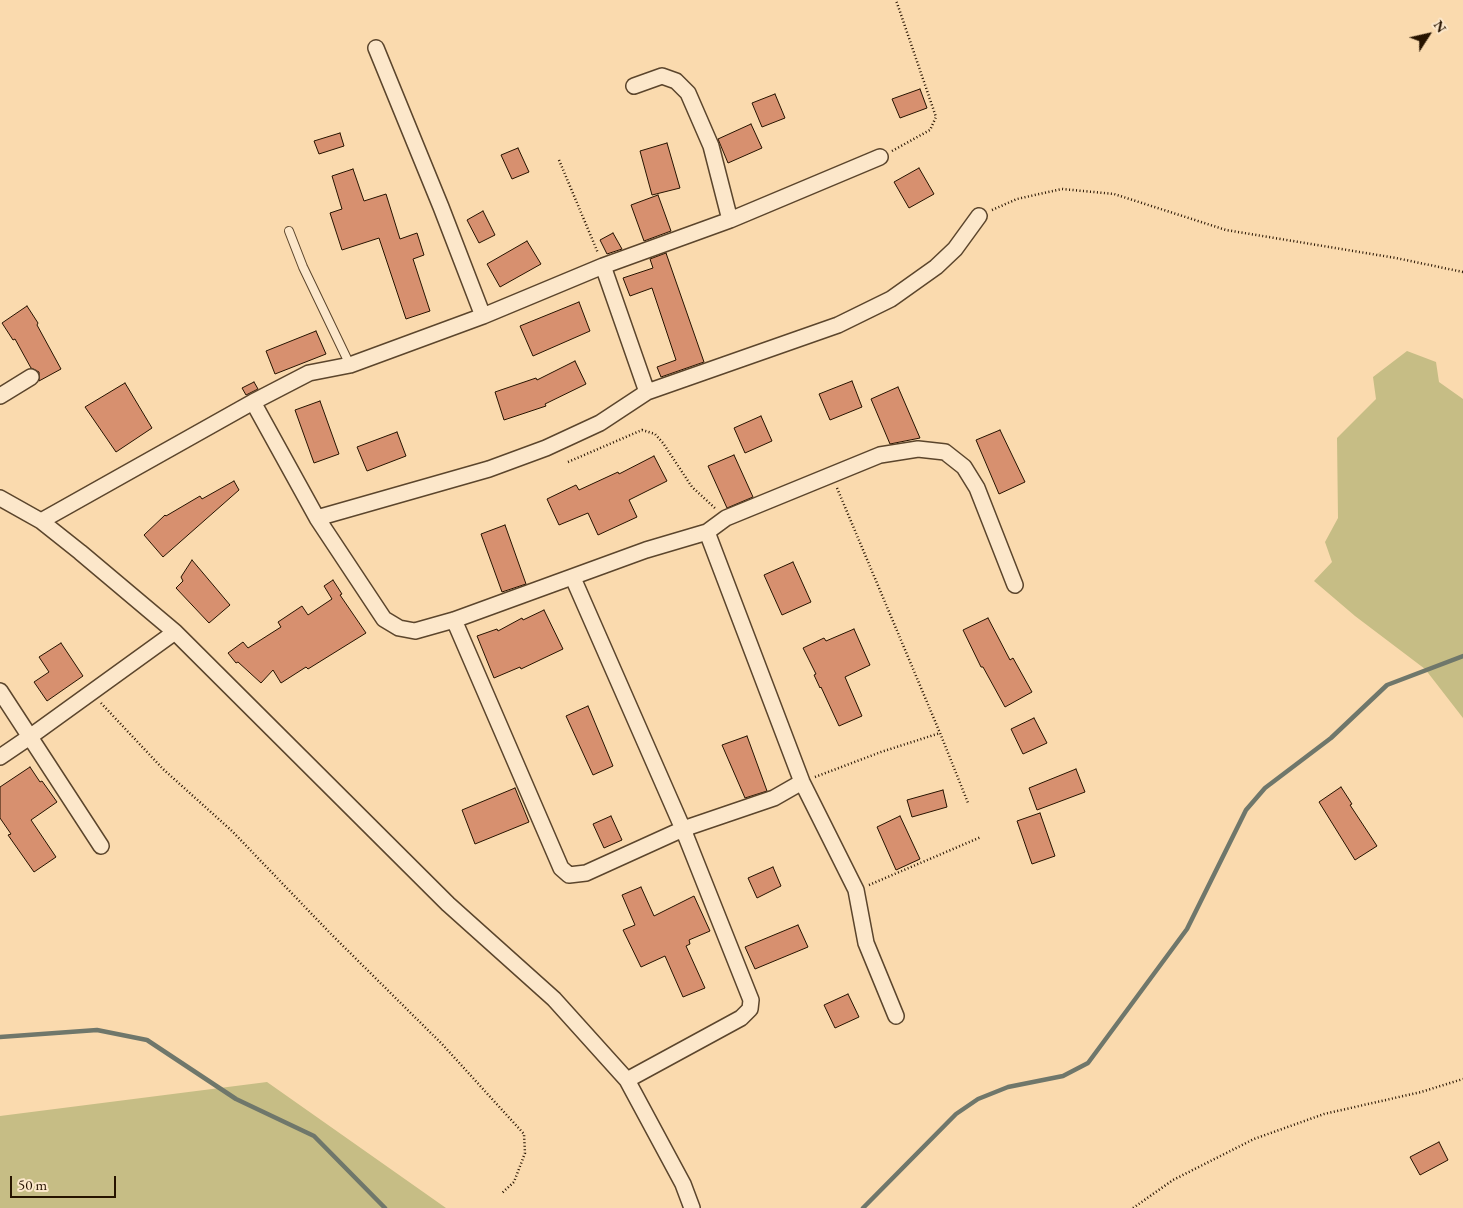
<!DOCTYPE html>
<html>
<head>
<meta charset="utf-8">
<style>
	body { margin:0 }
	#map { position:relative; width:1463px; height:1208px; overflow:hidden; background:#fadaae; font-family:"EB Garamond",serif }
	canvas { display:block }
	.north { position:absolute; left:1403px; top:10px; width:50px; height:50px; -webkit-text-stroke:4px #fce7ca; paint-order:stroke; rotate:55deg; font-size:14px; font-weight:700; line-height:20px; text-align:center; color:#261300 }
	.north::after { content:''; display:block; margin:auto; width:18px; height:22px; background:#261300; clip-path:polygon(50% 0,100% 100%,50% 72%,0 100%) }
	.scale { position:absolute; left:10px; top:1176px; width:106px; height:22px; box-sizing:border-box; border:2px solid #261300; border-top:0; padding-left:6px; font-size:15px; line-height:18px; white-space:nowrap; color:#261300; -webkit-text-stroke:4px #fce7ca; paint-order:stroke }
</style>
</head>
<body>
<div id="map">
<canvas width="1463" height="1208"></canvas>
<div class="north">N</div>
<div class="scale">50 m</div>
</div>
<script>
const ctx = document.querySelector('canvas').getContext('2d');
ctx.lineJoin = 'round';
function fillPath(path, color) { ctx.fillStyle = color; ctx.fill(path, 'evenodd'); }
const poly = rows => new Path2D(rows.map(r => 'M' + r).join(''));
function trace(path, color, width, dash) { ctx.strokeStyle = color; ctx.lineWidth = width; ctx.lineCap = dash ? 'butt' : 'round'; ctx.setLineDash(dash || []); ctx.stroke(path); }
fillPath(poly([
	[1407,351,1436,362,1439,382,1463,399,1463,718,1425,669,1355,616,1314,581,1332,562,1325,542,1338,518,1337,438,1376,399,1373,377],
	[267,1082,446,1208,0,1208,0,1116]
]), '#c6bd85');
trace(poly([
	[0,1037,97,1030,147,1040,236,1099,314,1136,385,1208],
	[863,1208,956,1114,978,1099,1008,1087,1063,1076,1088,1063,1187,929,1246,810,1265,788,1331,738,1387,685,1463,656]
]), '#6f776b', 4.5);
const building = poly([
	[920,89,927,108,900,118,892,99,920,89],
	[775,94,785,118,762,127,752,103,775,94],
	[751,124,762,148,728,163,718,139,751,124],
	[340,133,344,146,319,154,314,141,340,133],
	[667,143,680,188,652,195,640,151,667,143],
	[518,148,529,172,512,179,501,155,518,148],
	[919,168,934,194,909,208,894,182,919,168],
	[353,169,364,201,386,194,400,239,417,233,424,255,413,259,430,311,406,319,379,238,342,250,330,213,342,209,332,176,353,169],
	[658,195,671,231,644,241,631,205,658,195],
	[483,211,495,235,479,243,467,220,483,211],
	[613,233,622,249,607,254,600,240,613,233],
	[527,241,541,264,500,287,487,264,527,241],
	[666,253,704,362,661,377,657,367,676,360,652,288,630,296,623,278,653,268,650,259,666,253],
	[579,302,590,331,533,356,520,326,579,302],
	[27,306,38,323,37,325,61,369,39,381,39,372,31,368,15,339,13,340,2,323,27,306],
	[316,331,326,354,275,374,266,351,316,331],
	[575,361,586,384,545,404,546,406,504,420,495,392,536,378,537,380,575,361],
	[852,381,862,407,830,420,819,394,852,381],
	[254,382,258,389,246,395,242,388,254,382],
	[125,383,152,428,116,452,85,407,125,383],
	[898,387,920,438,890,444,871,399,898,387],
	[320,401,339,454,314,463,295,410,320,401],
	[761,416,772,441,745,453,734,428,761,416],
	[1000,430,1025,482,999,494,976,440,1000,430],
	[397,432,406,456,367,471,357,447,397,432],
	[734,455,753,497,727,508,708,466,734,455],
	[654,456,667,481,629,500,637,517,598,535,588,513,559,525,547,499,576,485,579,490,618,472,619,474,654,456],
	[234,481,239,490,163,557,144,535,165,515,166,516,200,496,202,499,234,481],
	[505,525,526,584,502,592,481,534,505,525],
	[192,560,230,605,209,623,176,588,183,581,181,577,192,560],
	[793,562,811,602,782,615,764,575,793,562],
	[333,580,342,594,340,595,366,633,308,669,306,667,281,683,273,670,261,683,238,662,236,663,228,653,243,642,248,648,281,627,278,622,302,606,308,615,332,599,324,586,333,580],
	[544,610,563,649,521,669,520,667,494,678,477,636,497,629,498,631,522,618,523,620,544,610],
	[988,618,1010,660,1013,658,1032,692,1005,707,983,667,981,667,963,630,988,618],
	[854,629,870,665,845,677,862,716,839,726,821,687,820,688,814,675,816,674,803,648,824,638,826,641,854,629],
	[61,643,83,676,47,701,34,682,49,672,39,657,61,643],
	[588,706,613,766,593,775,566,716,588,706],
	[1034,718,1047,743,1023,754,1011,729,1034,718],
	[747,736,767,791,745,798,722,745,747,736],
	[30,767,40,782,42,781,57,802,31,820,56,857,34,872,8,835,11,834,0,818,0,787,30,767],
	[1076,769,1085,792,1037,810,1029,788,1076,769],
	[1341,787,1352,804,1350,805,1377,846,1355,860,1319,802,1341,787],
	[515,788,529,822,475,844,462,810,515,788],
	[943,790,947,807,912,817,907,800,943,790],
	[1040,813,1055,856,1032,864,1017,821,1040,813],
	[611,816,622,840,604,848,593,824,611,816],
	[900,816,920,859,896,870,877,827,900,816],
	[773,867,781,886,757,898,748,878,773,867],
	[641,887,654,916,694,896,710,931,689,940,690,944,686,946,705,988,683,997,665,956,641,967,623,930,635,925,622,895,641,887],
	[798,925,808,947,755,969,745,947,798,925],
	[848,994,859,1017,835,1028,824,1005,848,994],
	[1439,1142,1448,1160,1420,1175,1410,1157,1439,1142]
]);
fillPath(building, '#d7906f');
trace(building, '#261300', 1);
const lane = poly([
	[289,231,303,267,350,365]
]);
const street = poly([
	[376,48,441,207,483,316],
	[634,86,662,76,676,81,688,93,711,146,730,220],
	[603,266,647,392],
	[0,396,31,377],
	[253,402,317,518,384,619,399,628,415,631,454,620,646,550,707,532,726,518,880,455,918,449,945,452,964,467,977,488,1015,585],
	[0,498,41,521,80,552,175,632,448,904,554,999,627,1080,683,1184,692,1208],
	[317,518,489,469,546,448,600,423,647,392,838,325,891,299,936,267,955,249,979,216],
	[41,521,253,402,309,373,350,365,483,316,603,266,730,220,880,157],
	[707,532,802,782,856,890,866,943,896,1016],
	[573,578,683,829,774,798,802,782],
	[454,620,561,868,569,875,586,873,683,829,751,1000,750,1009,741,1018,627,1080],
	[0,691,101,846],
	[0,757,31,736,175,632]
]);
trace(lane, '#5b452c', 10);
trace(street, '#5b452c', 18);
trace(poly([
	[892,151,930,130,936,117,896,0],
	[559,160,598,253],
	[992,210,1017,199,1062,189,1114,194,1226,230,1396,258,1463,272],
	[568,462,642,430,655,434,663,443,692,487,716,509],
	[837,488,940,733,968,803],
	[101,703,163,769,232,831,330,933,442,1044,524,1134,525,1153,514,1182,502,1193],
	[815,777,881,752,940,733],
	[869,885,981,837],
	[1133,1208,1173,1180,1254,1139,1324,1114,1421,1092,1463,1079]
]), '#261300', 2.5, [1, 2.5]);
trace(lane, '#fce7ca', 8);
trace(street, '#fce7ca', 15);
</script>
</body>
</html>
